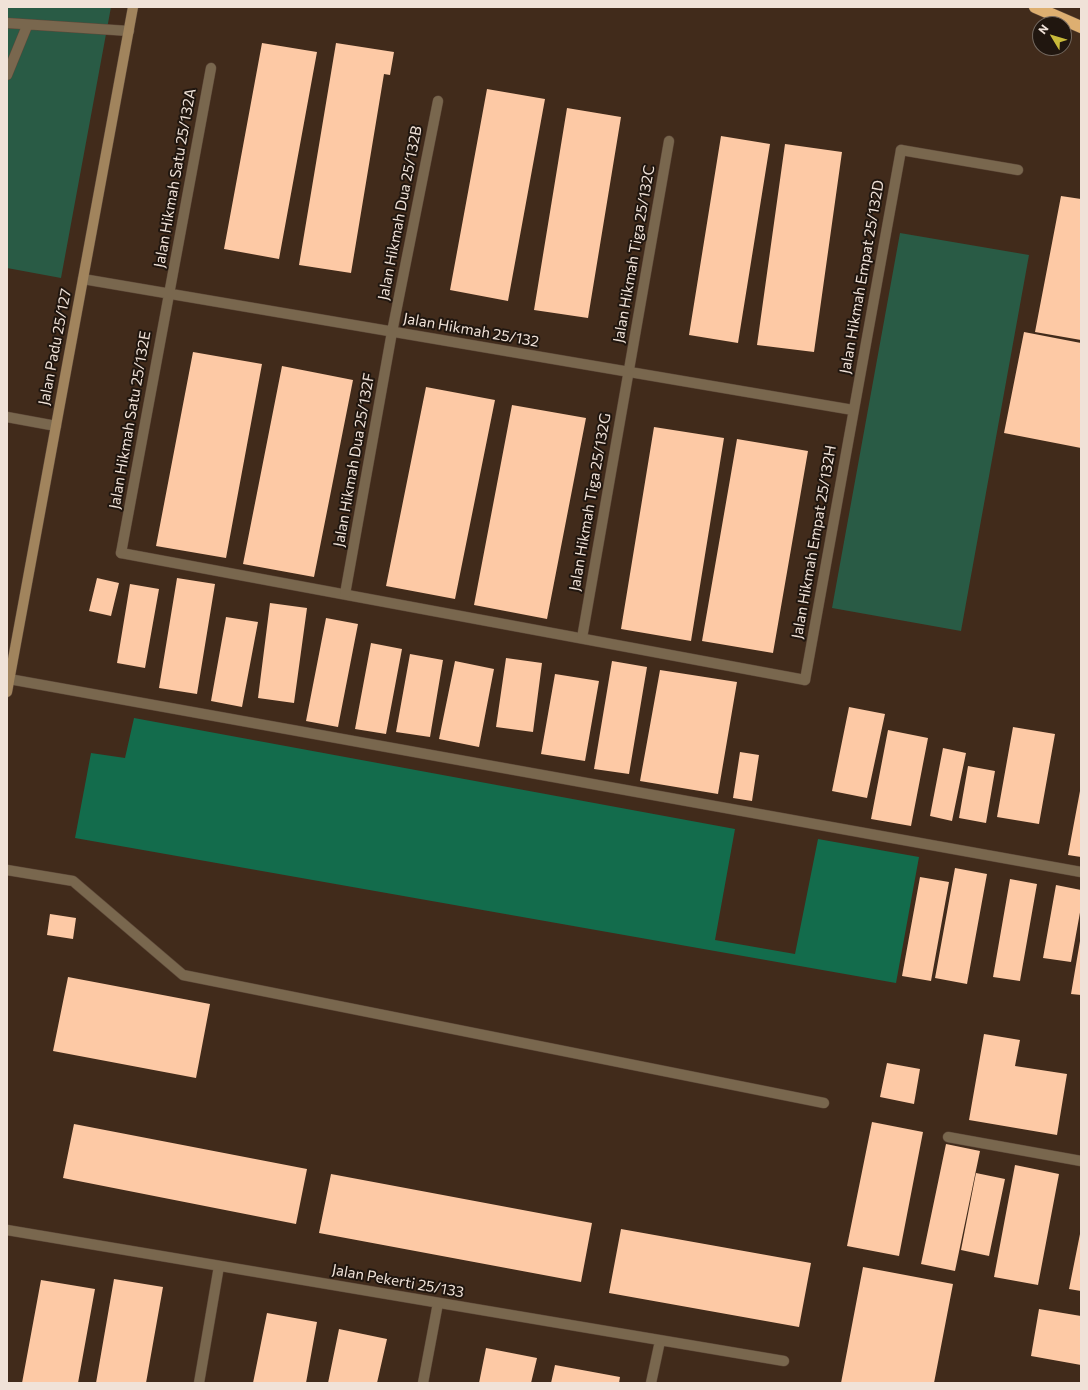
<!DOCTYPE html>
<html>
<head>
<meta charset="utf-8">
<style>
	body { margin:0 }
	#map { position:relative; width:1088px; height:1390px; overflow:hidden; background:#412b1b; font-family:Commissioner,sans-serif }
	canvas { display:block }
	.frame { position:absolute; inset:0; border:8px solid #f0e2d8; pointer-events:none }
	.north { position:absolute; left:1032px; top:16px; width:40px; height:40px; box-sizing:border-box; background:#20160f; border:1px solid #73685f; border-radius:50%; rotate:308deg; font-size:11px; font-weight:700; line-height:16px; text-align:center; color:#f0e2d8 }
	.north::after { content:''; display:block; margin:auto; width:14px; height:18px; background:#c9ba3a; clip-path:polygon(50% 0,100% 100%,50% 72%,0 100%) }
</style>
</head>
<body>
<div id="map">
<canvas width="1088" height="1390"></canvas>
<div class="frame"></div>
<div class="north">N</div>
</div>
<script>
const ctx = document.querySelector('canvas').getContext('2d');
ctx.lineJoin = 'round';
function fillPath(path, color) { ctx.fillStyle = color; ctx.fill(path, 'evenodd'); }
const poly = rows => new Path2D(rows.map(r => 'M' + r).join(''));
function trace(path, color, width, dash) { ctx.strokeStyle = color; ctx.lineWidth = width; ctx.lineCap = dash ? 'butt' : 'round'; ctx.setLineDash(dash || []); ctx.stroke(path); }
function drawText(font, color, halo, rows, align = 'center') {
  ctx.font = font + ' Commissioner,sans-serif'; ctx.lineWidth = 4; ctx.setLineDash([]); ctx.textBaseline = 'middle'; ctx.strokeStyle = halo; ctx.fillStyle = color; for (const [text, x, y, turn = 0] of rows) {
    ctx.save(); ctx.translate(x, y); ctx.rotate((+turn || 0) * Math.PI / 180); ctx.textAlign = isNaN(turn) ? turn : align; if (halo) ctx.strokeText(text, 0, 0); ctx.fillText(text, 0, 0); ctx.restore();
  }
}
fillPath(poly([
	[7,7,111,7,61,278,7,268],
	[900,233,1029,255,961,631,832,608]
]), '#295b45');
fillPath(poly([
	[134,718,735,829,715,940,795,954,818,839,919,857,896,983,75,838,91,753,125,758]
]), '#136c4c');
fillPath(poly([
	[262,43,317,52,279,259,224,249],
	[336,43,394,52,390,75,384,74,351,273,299,265],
	[487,89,545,99,508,301,450,290],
	[567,108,621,117,588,318,534,310],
	[721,136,770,144,738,343,689,335],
	[785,144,842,152,814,352,757,345],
	[1061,196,1081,199,1081,340,1035,332],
	[1024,332,1081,343,1081,448,1004,433],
	[193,352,262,364,226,558,156,546],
	[282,366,353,380,314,577,243,564],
	[426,387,495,400,455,599,386,586],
	[512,405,586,418,547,619,474,605],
	[654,427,724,438,691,641,621,629],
	[737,439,808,451,773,653,702,641],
	[97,578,119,583,111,616,89,611],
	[177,578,215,584,197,694,159,688],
	[130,584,159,589,145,668,117,663],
	[270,603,307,608,294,703,258,698],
	[226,617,258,622,242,707,211,701],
	[326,618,358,624,338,727,306,721],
	[371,643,402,649,386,734,355,729],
	[410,654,443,660,430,737,396,732],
	[506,658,542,663,533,732,496,727],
	[455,661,494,669,479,747,439,739],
	[612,661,647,667,629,774,594,769],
	[660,670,737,682,718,794,640,781],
	[555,674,599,681,585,761,541,754],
	[849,707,885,714,867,798,832,791],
	[1013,727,1055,734,1039,824,997,817],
	[888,730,928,738,911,826,871,819],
	[943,748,966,753,952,821,930,816],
	[740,752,759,755,752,801,733,798],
	[968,766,995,771,986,823,959,818],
	[1080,791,1081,791,1081,857,1068,855],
	[955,868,987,874,967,984,935,978],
	[920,877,949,882,931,981,902,976],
	[1010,879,1037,884,1020,981,993,977],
	[1056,885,1081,890,1081,907,1071,962,1043,958],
	[50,914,76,918,73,939,47,935],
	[1080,941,1081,941,1081,995,1071,994],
	[68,977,210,1004,196,1078,53,1051],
	[984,1034,1020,1040,1015,1066,1067,1074,1057,1135,969,1120],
	[887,1063,920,1069,914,1104,880,1097],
	[872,1122,923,1132,899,1256,847,1246],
	[74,1124,307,1169,296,1224,63,1178],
	[946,1144,980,1151,955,1271,921,1264],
	[1015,1165,1059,1174,1038,1285,994,1277],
	[976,1173,1005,1179,989,1256,961,1250],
	[331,1174,592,1223,581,1282,319,1233],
	[621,1229,811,1263,799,1327,609,1293],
	[1080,1234,1081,1234,1081,1291,1069,1289],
	[863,1267,953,1284,934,1383,841,1383],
	[114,1279,163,1287,146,1383,96,1383],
	[41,1280,95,1289,78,1383,22,1383],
	[1039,1309,1081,1316,1081,1365,1031,1356],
	[267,1313,317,1322,306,1383,253,1383],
	[339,1329,387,1339,377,1383,328,1383],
	[486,1348,537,1358,531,1383,479,1383],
	[555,1365,620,1377,619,1383,551,1383]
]), '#fdc9a5');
const lane = poly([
	[7,23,129,31],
	[7,75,27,26],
	[901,150,1018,170],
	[121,553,805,680],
	[7,870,73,881,183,975,824,1103]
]);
const street = poly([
	[83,279,853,410],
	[7,417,56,426],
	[121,553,211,68],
	[345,594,392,332,438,101],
	[582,638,669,141],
	[9,679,1081,872],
	[805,680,901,150],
	[948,1137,1081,1161],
	[7,1230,784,1361],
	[199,1383,219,1266],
	[423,1383,438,1303],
	[651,1383,660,1341]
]);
const secondary = poly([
	[7,692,133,7]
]);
const highway = poly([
	[1035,7,1081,27]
]);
trace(lane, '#5d4839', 11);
trace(street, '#5d4839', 11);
trace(secondary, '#5d4839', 11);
trace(highway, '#5d4839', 13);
trace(lane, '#79674e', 10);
trace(street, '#79674e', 10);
trace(secondary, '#a1845d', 10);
trace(highway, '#ddaf71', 12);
drawText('15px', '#f0e2d8', '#20160f', [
	["Jalan Hikmah Satu 25/132A",175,178,-80],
	["Jalan Hikmah Dua 25/132B",400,213,-79],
	["Jalan Hikmah Tiga 25/132C",634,254,-80],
	["Jalan Hikmah Empat 25/132D",862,277,-80],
	["Jalan Hikmah 25/132",471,330,10],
	["Jalan Padu 25/127",55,347,-79],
	["Jalan Hikmah Satu 25/132E",130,420,-80],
	["Jalan Hikmah Dua 25/132F",354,460,-80],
	["Jalan Hikmah Tiga 25/132G",590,502,-80],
	["Jalan Hikmah Empat 25/132H",814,542,-80],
	["Jalan Pekerti 25/133",398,1281,10]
]);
</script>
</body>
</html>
